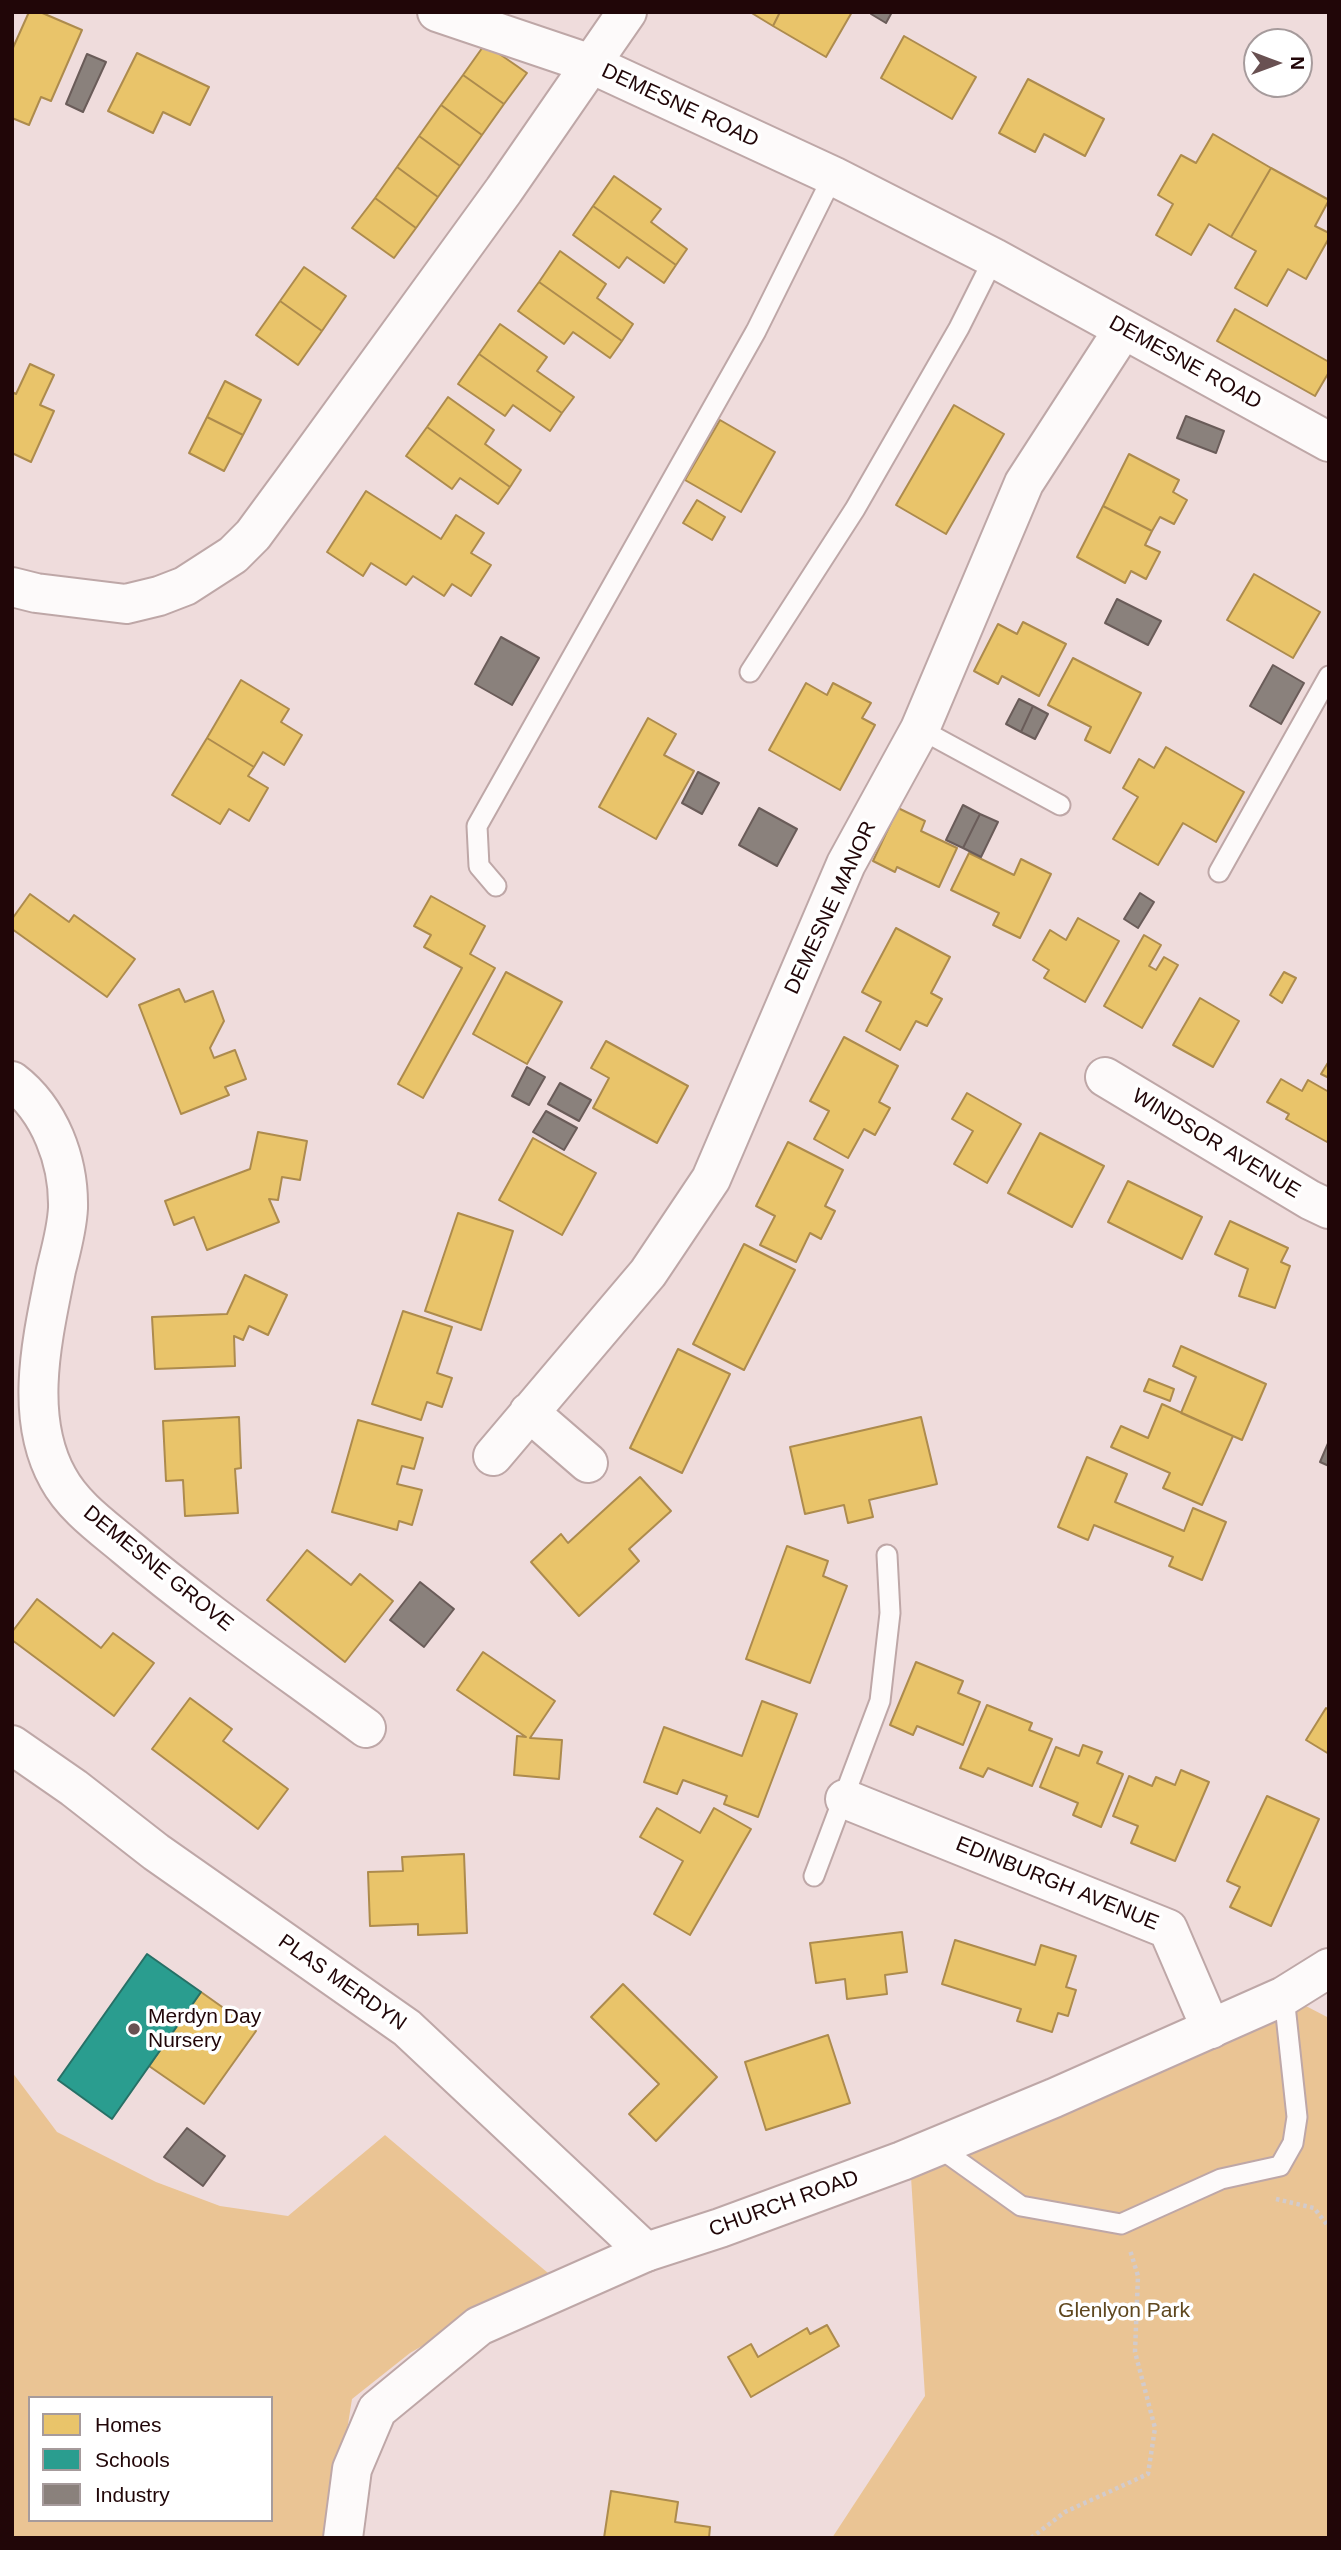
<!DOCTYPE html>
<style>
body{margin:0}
#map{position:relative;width:1341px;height:2550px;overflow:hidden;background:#efdcdc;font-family:Arial,sans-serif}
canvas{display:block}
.frame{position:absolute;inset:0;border:14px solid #210608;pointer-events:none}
.legend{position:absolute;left:28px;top:2396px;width:245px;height:126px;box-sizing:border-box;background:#fff;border:2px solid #a69b9c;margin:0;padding:9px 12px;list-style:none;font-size:21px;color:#210608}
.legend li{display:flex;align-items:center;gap:14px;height:35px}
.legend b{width:35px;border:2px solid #a69b9c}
.north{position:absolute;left:1243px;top:28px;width:70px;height:70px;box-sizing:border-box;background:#fff;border:2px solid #a69b9c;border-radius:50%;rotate:90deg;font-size:19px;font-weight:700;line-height:28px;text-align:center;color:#210608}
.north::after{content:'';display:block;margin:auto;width:24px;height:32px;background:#695152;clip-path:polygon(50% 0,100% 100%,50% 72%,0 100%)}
</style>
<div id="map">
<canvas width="1341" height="2550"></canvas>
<div class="frame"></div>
<ul class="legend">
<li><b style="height:19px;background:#e9c46a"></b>Homes</li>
<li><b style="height:19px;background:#2a9d8f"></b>Schools</li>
<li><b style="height:19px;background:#8a817c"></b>Industry</li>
</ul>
<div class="north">N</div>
</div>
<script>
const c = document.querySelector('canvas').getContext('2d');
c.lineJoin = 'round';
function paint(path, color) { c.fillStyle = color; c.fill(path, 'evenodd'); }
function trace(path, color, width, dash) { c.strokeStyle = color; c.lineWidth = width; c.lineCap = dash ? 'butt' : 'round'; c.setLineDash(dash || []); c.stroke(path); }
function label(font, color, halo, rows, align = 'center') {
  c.font = font + ' Arial,sans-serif'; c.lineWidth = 7; c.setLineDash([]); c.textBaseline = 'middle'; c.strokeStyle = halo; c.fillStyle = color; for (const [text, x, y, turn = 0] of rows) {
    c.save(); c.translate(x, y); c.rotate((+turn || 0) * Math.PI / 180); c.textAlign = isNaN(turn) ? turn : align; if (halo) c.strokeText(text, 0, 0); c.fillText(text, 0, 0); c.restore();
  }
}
const green = new Path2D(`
 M 1304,2005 L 1329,2018 L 1329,2538 L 832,2538 L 925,2396 L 911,2177 Z
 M 12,2072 L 57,2132 L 156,2182 L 220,2206 L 288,2216 L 385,2135 L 548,2273 L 410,2353 L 352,2399 L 330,2538 L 12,2538 ZM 30,2398 L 271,2398 L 271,2520 L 30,2520 Z`);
const homes = new Path2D(`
 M 29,12 L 40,12 L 82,30 L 51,101 L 41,97 L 29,125 L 12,118 L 12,50 Z
 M 750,12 L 780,12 L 773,26 Z
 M 780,12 L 852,12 L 826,57 L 773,26 Z
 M 904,36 L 976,77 L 952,119 L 881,78 Z
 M 485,44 L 527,73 L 504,104 L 463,75 Z
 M 137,53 L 209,87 L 190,125 L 163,112 L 153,133 L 108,111 Z
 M 463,75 L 504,104 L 482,135 L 441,105 Z
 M 1028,79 L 1104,119 L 1085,156 L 1044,134 L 1035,152 L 999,133 Z
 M 441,105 L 482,135 L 460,166 L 419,136 Z
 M 1213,134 L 1271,168 L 1231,237 L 1209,224 L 1191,255 L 1156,235 L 1173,204 L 1158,195 L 1181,155 L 1196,163 Z
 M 419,136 L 460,166 L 438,197 L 397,167 Z
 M 397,167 L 438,197 L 416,228 L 375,198 Z
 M 1271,168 L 1329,200 L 1315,226 L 1329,233 L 1329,238 L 1306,279 L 1288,269 L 1267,306 L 1235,288 L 1256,251 L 1231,237 Z
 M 614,176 L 661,209 L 651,222 L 687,249 L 676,265 L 593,206 Z
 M 375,198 L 416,228 L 394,258 L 352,228 Z
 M 593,206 L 676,265 L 664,283 L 627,257 L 619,268 L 573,235 Z
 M 560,251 L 606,284 L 597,298 L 633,324 L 622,341 L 539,282 Z
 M 304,267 L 346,296 L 322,331 L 280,301 Z
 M 539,282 L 622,341 L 610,358 L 573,332 L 564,344 L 518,311 Z
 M 280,301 L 322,331 L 298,365 L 256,335 Z
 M 1235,309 L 1329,362 L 1329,372 L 1315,396 L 1217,341 Z
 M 500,324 L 547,357 L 537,371 L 574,397 L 562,413 L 479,354 Z
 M 479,354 L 562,413 L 550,431 L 513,405 L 505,416 L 458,384 Z
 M 30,364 L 54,375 L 40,405 L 54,411 L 31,462 L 12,453 L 12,392 L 16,394 Z
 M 225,381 L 261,400 L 243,435 L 207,417 Z
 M 448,397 L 494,430 L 485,444 L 521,470 L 510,487 L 427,427 Z
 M 954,405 L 1004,434 L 946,534 L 896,505 Z
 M 207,417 L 243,435 L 224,471 L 189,453 Z
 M 720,420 L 775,452 L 741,512 L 685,480 Z
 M 427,427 L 510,487 L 498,504 L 460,478 L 452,489 L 406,456 Z
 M 1129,454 L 1179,480 L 1173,492 L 1187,500 L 1174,524 L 1160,517 L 1152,531 L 1103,506 Z
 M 366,491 L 441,539 L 456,515 L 484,533 L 471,553 L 491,565 L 471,596 L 452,584 L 444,596 L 413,576 L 406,585 L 371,563 L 363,576 L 327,552 Z
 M 697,500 L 725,517 L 712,540 L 683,523 Z
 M 1103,506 L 1152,531 L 1145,545 L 1160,552 L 1146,579 L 1131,571 L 1125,583 L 1077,557 Z
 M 1254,574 L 1320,612 L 1293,658 L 1227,620 Z
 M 1023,622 L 1066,644 L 1039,696 L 1002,676 L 998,684 L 974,671 L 998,624 L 1017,634 Z
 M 1073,658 L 1141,693 L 1110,753 L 1085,740 L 1091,727 L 1048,705 Z
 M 241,680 L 289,709 L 281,722 L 302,735 L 284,765 L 263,752 L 254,767 L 207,738 Z
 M 806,683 L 827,695 L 833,683 L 871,703 L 862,718 L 875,725 L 840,790 L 769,750 Z
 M 648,718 L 676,734 L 664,755 L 694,771 L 656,839 L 599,807 Z
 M 207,738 L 254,767 L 248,776 L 268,788 L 249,821 L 229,809 L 220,824 L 172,795 Z
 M 1166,747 L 1244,792 L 1216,842 L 1183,823 L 1158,865 L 1113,839 L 1138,797 L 1123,788 L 1139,759 L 1154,768 Z
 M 898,808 L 925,821 L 921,831 L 957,848 L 939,887 L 897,867 L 895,872 L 873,861 Z
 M 969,853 L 1014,875 L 1021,859 L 1051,874 L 1020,938 L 993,925 L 999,913 L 951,890 Z
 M 30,894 L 69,922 L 74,915 L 135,959 L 107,997 L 12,929 L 12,919 Z
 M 431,896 L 485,926 L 470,954 L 495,968 L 423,1098 L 398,1084 L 462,968 L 424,947 L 431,935 L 414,926 Z
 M 1078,918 L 1119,941 L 1085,1002 L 1044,978 L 1049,970 L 1033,960 L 1050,930 L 1066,940 Z
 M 896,928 L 950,957 L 931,993 L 942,999 L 927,1026 L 916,1021 L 900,1050 L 866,1031 L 881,1002 L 862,992 Z
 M 1144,935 L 1161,945 L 1149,966 L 1156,970 L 1164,957 L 1178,965 L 1142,1028 L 1104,1006 Z
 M 506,972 L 562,1002 L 527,1064 L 473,1034 Z
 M 1284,972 L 1296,978 L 1282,1003 L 1270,995 Z
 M 179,989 L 185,1002 L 213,991 L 224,1021 L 210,1048 L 214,1058 L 235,1050 L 246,1079 L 225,1087 L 229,1095 L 181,1114 L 139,1005 Z
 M 1200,998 L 1239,1021 L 1213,1067 L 1173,1045 Z
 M 844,1037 L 898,1066 L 879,1102 L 890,1108 L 875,1135 L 864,1129 L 848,1158 L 814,1139 L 829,1111 L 810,1101 Z
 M 606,1041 L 688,1086 L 657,1143 L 593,1108 L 609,1078 L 591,1068 Z
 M 1329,1061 L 1329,1078 L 1321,1074 Z
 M 1281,1079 L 1302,1091 L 1308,1080 L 1329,1092 L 1329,1139 L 1327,1142 L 1286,1119 L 1289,1114 L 1267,1102 Z
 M 967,1093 L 1021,1124 L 987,1183 L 954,1164 L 973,1131 L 952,1119 Z
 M 258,1132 L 307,1141 L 300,1180 L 282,1177 L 278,1200 L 269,1199 L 279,1222 L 207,1250 L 194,1217 L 174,1225 L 165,1201 L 250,1169 Z
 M 1040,1133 L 1104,1166 L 1072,1227 L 1008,1193 Z
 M 533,1138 L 596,1173 L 562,1235 L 499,1200 Z
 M 788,1142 L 843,1170 L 825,1206 L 835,1211 L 821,1239 L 810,1233 L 796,1262 L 760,1245 L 775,1216 L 756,1206 Z
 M 1128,1181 L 1202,1217 L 1182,1259 L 1108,1222 Z
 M 458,1213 L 513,1231 L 481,1330 L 425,1311 Z
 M 1230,1221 L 1288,1248 L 1281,1262 L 1290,1266 L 1275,1308 L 1239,1296 L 1248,1269 L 1215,1254 Z
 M 744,1244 L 795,1270 L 744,1370 L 693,1344 Z
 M 245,1275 L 287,1295 L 268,1335 L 249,1326 L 243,1340 L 234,1336 L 235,1366 L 155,1369 L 152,1317 L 227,1314 Z
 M 403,1311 L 452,1327 L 437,1373 L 452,1378 L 442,1407 L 427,1402 L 421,1420 L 372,1404 Z
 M 1181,1346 L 1266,1384 L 1242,1440 L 1181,1413 L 1196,1377 L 1173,1366 Z
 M 678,1349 L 730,1374 L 682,1473 L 630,1448 Z
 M 1149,1379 L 1174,1389 L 1170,1401 L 1144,1391 Z
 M 1162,1404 L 1233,1436 L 1202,1505 L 1163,1488 L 1170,1473 L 1111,1447 L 1121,1426 L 1148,1438 Z
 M 239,1417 L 241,1468 L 235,1469 L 238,1513 L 185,1516 L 183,1480 L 166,1481 L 163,1421 Z
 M 921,1417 L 937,1484 L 869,1500 L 873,1517 L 848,1523 L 844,1505 L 805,1514 L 790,1447 Z
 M 358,1420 L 423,1438 L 414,1469 L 402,1466 L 397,1484 L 422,1490 L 412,1525 L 399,1521 L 397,1530 L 332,1512 Z
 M 1087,1457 L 1127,1474 L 1115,1502 L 1184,1531 L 1193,1508 L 1226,1522 L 1202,1580 L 1169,1566 L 1173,1557 L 1094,1525 L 1088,1540 L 1058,1527 Z
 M 640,1477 L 671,1511 L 629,1549 L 639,1561 L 579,1616 L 531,1562 L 561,1534 L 568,1543 Z
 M 787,1546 L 828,1561 L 823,1576 L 847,1586 L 810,1683 L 746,1659 Z
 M 307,1550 L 351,1585 L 360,1574 L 393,1601 L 345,1662 L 267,1600 Z
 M 37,1599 L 101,1648 L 113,1633 L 154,1663 L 114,1716 L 12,1640 L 12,1632 Z
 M 483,1652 L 555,1701 L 530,1738 L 562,1740 L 559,1779 L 514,1775 L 517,1736 L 526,1737 L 457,1690 Z
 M 916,1662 L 963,1681 L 958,1693 L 980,1702 L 963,1745 L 917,1726 L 913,1735 L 890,1725 Z
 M 190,1698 L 232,1729 L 223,1741 L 288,1789 L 258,1829 L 152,1749 Z
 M 762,1701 L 797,1714 L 758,1817 L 724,1804 L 727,1796 L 683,1780 L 677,1794 L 644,1782 L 664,1727 L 742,1756 Z
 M 987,1705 L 1032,1723 L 1029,1730 L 1052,1739 L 1032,1786 L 988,1768 L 983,1777 L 960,1768 Z
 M 1326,1708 L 1329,1710 L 1329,1754 L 1306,1740 Z
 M 1083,1745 L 1102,1752 L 1097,1763 L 1123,1774 L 1101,1827 L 1073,1815 L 1078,1803 L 1040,1787 L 1056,1747 L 1079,1756 Z
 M 1181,1770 L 1209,1782 L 1175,1861 L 1131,1843 L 1138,1826 L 1113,1816 L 1129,1776 L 1152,1786 L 1156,1777 L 1175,1785 Z
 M 1267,1796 L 1319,1819 L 1271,1926 L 1230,1907 L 1240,1887 L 1227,1881 Z
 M 657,1808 L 700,1833 L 714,1808 L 751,1829 L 690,1935 L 654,1914 L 683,1861 L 640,1837 Z
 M 464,1854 L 467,1933 L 418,1935 L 418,1924 L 370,1926 L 368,1872 L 403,1871 L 402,1857 Z
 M 902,1932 L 907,1972 L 885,1975 L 887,1994 L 847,1999 L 845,1979 L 816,1983 L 810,1943 Z
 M 955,1940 L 1035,1965 L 1041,1945 L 1076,1956 L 1066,1987 L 1076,1990 L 1068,2016 L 1058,2013 L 1052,2032 L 1017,2021 L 1021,2009 L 942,1984 Z
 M 623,1984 L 717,2077 L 656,2141 L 629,2114 L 659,2084 L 591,2017 Z
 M 201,1992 L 256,2031 L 204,2104 L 149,2066 Z
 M 828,2035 L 850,2103 L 766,2130 L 745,2062 Z
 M 827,2325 L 839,2346 L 751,2397 L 728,2357 L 751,2344 L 758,2357 L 807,2328 L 810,2334 Z
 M 611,2491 L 678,2502 L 675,2522 L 710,2527 L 709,2538 L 604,2538 Z`);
const schools = new Path2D(`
 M 147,1954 L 201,1992 L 112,2119 L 58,2080 Z`);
const industry = new Path2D(`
 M 872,12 L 892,12 L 886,23 L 871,14 Z
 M 87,54 L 106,62 L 83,112 L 66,104 Z
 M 1186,416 L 1224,431 L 1216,453 L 1177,438 Z
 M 1117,599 L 1161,621 L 1148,645 L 1105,623 Z
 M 501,637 L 539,658 L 512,705 L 475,684 Z
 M 1273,665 L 1304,683 L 1281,724 L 1250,706 Z
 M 1019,699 L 1033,706 L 1021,732 L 1006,724 Z
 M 1033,706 L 1048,714 L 1035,739 L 1021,732 Z
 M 698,772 L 719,783 L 702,814 L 682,803 Z
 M 963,805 L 980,814 L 963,848 L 946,840 Z
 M 759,808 L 797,829 L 777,866 L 739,845 Z
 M 980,814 L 998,822 L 981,857 L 963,848 Z
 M 1140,893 L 1154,902 L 1138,928 L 1124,919 Z
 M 527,1067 L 545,1077 L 529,1105 L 512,1096 Z
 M 560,1083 L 591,1100 L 579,1121 L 548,1104 Z
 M 546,1111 L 577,1128 L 564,1150 L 533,1132 Z
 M 1329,1441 L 1329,1466 L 1320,1462 Z
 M 420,1582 L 454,1609 L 424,1647 L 390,1620 Z
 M 187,2128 L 225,2156 L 203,2186 L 164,2157 Z`);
const path = new Path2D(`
 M 1276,2199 L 1314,2208 L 1329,2227
 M 1031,2538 L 1065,2512 L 1148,2474 L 1155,2428 L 1135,2352 L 1138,2276 L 1130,2250`);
const service = new Path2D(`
 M 750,672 L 855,509 L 959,328 L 994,258
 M 920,729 L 1060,805
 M 1219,872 L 1329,676
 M 496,886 L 479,866 L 477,826 L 756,331 L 833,176
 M 814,1876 L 880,1701 L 890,1613 L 887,1555
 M 937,2146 L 1021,2206 L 1121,2224 L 1221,2179 L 1280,2166 L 1293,2143 L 1297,2117 L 1284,1996`);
const minor = new Path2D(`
 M 437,12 L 591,64 L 833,176 L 994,258 L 1329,442
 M 1105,1077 L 1310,1200 L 1329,1209
 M 12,1081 C 50,1110 69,1161 68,1208 C 67,1229 61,1250 56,1270 C 43,1336 23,1415 58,1478 C 73,1506 101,1526 125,1546 C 202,1611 285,1668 366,1728
 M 529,1412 L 588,1463
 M 493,1456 L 648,1273 L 711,1179 L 846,864 L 920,729 L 1024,483 L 1123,330
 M 12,1745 L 74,1788 L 156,1852 L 407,2028 L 646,2252
 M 845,1799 L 1168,1929 L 1211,2029`);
const tertiary = new Path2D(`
 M 12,587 L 36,593 L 126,604 L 159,596 L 185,586 L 233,555 L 253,535 L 292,482 L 504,190 L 627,12
 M 343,2538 L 352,2469 L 377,2410 L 479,2326 L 646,2252 L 720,2228 L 902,2161 L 1054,2098 L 1284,1996 L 1329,1968`);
const markers = [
 [134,2029,7,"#695152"]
];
const streetNames = [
 ["DEMESNE ROAD",680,106,25],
 ["DEMESNE ROAD",1185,363,29],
 ["DEMESNE MANOR",831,908,-65],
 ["WINDSOR AVENUE",1216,1144,31],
 ["DEMESNE GROVE",158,1569,39],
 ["EDINBURGH AVENUE",1057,1884,22],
 ["PLAS MERDYN",342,1983,35],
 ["CHURCH ROAD",784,2204,-20]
];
const poiNames = [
 ["Merdyn Day",148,2017],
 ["Nursery",148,2041]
];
const parkNames = [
 ["Glenlyon Park",1124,2311]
];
paint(green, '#eac494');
paint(homes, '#e9c46a');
trace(homes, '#ad8b4d', 2);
paint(schools, '#2a9d8f');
trace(schools, '#277066', 2);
paint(industry, '#8a817c');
trace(industry, '#6a5c59', 2);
trace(service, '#bea7a7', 23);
trace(minor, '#bea7a7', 42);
trace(tertiary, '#bea7a7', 42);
trace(path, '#d2cbcc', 4.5, [3.5, 3.5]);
trace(service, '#fdfafa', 19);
trace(minor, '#fdfafa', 38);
trace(tertiary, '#fdfafa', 38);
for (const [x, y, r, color] of markers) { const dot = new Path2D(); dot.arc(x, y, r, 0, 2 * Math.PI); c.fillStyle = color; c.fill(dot); trace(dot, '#fff', 2.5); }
label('21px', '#210608', '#fff', streetNames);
label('21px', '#210608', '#fff', poiNames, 'left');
label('21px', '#5f471e', '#fff', parkNames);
</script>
